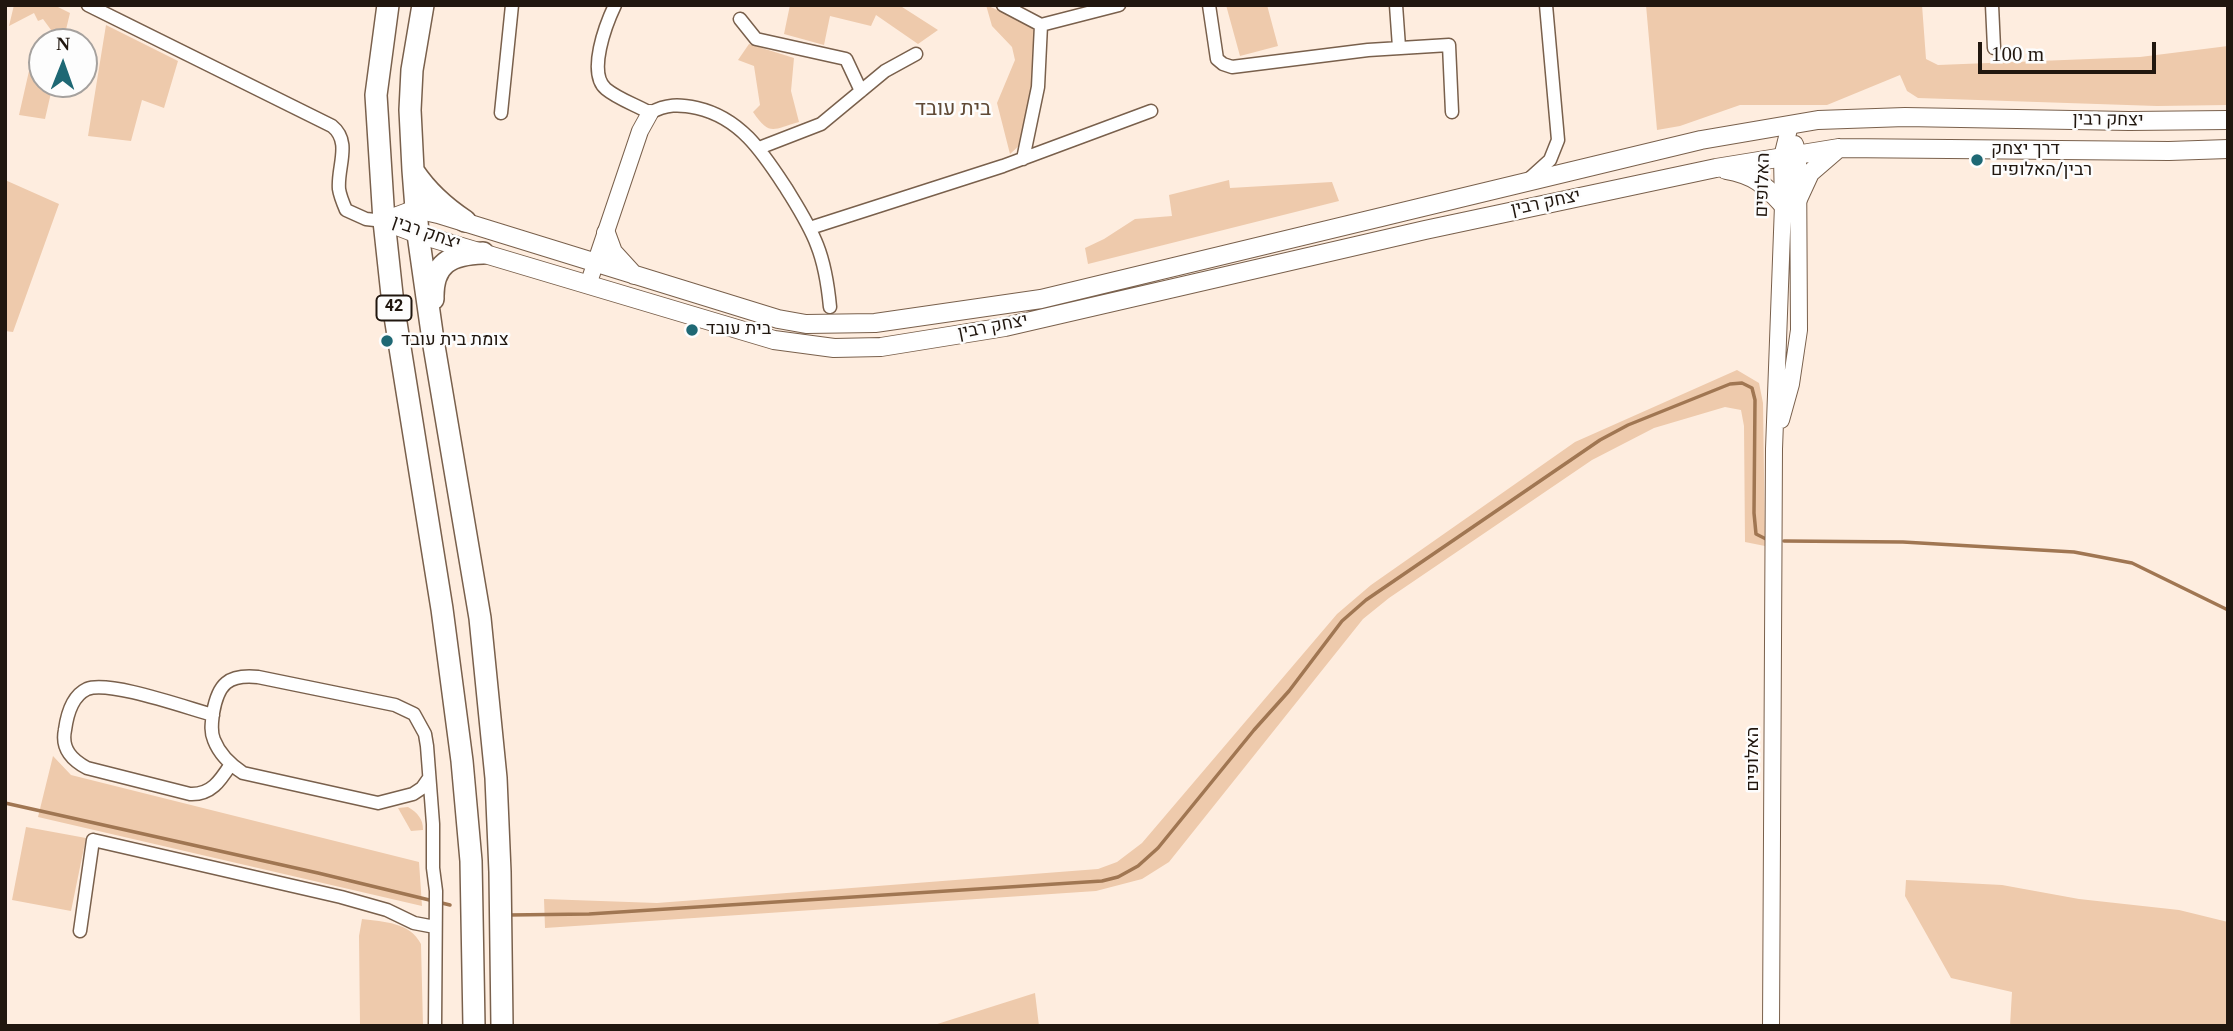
<!DOCTYPE html>
<meta charset="utf-8">
<style>
body{margin:0}
#map{position:relative;width:2233px;height:1031px;overflow:hidden;background:#feeddf;font-family:Georgia,serif}
canvas{display:block}
.frame{position:absolute;inset:0;border:7px solid #21170f;pointer-events:none}
.north{position:absolute;left:28px;top:28px;width:70px;height:70px;box-sizing:border-box;background:#fdfdfd;border:2px solid #a5a19e;border-radius:50%;rotate:1deg;font-size:19px;font-weight:700;line-height:28px;text-align:center;color:#21170f}
.north::after{content:'';display:block;margin:auto;width:24px;height:32px;background:#1e6874;clip-path:polygon(50% 0,100% 100%,50% 72%,0 100%)}
.scale{position:absolute;left:1978px;top:42px;width:178px;height:32px;box-sizing:border-box;border:4px solid #21170f;border-top:0;padding-left:9px;font-size:21px;line-height:24px;white-space:nowrap;color:#21170f;-webkit-text-stroke:5px #fdfdfd;paint-order:stroke}
</style>
<div id="map">
<canvas width="2233" height="1031"></canvas>
<div class="frame"></div>
<div class="north">N</div>
<div class="scale">100 m</div>
</div>
<script>
const c = document.querySelector('canvas').getContext('2d');
c.lineJoin = 'round';
function paint(path, color) { c.fillStyle = color; c.fill(path, 'evenodd'); }
function trace(path, color, width, dash) { c.strokeStyle = color; c.lineWidth = width; c.lineCap = dash ? 'butt' : 'round'; c.setLineDash(dash || []); c.stroke(path); }
function label(font, color, halo, rows, align = 'center') {
  c.font = font + ' Georgia,Heebo,serif'; c.lineWidth = 5; c.setLineDash([]); c.textBaseline = 'middle'; c.strokeStyle = halo; c.fillStyle = color; for (const [text, x, y, turn = 0] of rows) {
    c.save(); c.translate(x, y); c.rotate((+turn || 0) * Math.PI / 180); c.textAlign = isNaN(turn) ? turn : align; if (halo) c.strokeText(text, 0, 0); c.fillText(text, 0, 0); c.restore();
  }
}
const green = new Path2D(`
 M 14,5 L 54,5 L 70,13 L 63,42 L 43,42 L 54,34 L 43,19 L 38,21 L 34,13 L 9,26 Z
 M 790,5 L 899,5 L 938,30 L 918,44 L 876,15 L 871,26 L 830,16 L 824,45 L 784,34 Z
 M 986,5 L 1025,22 L 1035,31 L 1034,74 L 1022,143 L 1010,154 L 997,103 L 1015,60 L 1012,47 L 992,26 Z
 M 1226,5 L 1267,5 L 1278,46 L 1240,56 Z
 M 1646,5 L 1922,5 L 1926,59 L 1938,65 L 2140,57 L 2228,46 L 2228,105 L 2157,106 L 1918,98 L 1907,91 L 1900,75 L 1827,105 L 1740,105 L 1680,126 L 1657,130 Z
 M 106,25 L 178,61 L 164,108 L 142,100 L 131,141 L 88,136 Z
 M 42,43 L 42,84 L 53,84 L 45,119 L 19,115 L 34,49 Z
 M 749,44 L 794,58 L 791,91 L 799,122 C 773,129 770,137 753,112 L 760,105 L 754,66 L 738,60 Z
 M 5,180 L 59,204 L 13,332 L 5,331 Z
 M 1229,180 L 1230,188 L 1332,182 L 1339,201 L 1088,264 L 1085,248 L 1104,239 L 1135,219 L 1172,216 L 1169,195 Z
 M 1737,370 L 1759,383 L 1763,403 L 1765,546 L 1745,542 L 1744,426 L 1741,410 L 1725,407 L 1654,428 L 1592,460 L 1389,598 L 1363,619 L 1169,862 L 1142,879 L 1096,891 L 545,928 L 544,899 L 657,903 L 1098,869 L 1117,862 L 1142,843 L 1337,614 L 1371,585 L 1575,442 Z
 M 53,756 L 71,775 L 419,862 L 422,906 L 38,817 Z
 M 408,807 C 418,813 423,819 423,830 L 411,831 L 398,808 Z
 M 26,827 L 86,838 L 71,911 L 12,900 Z
 M 1906,880 L 2002,885 L 2079,899 L 2179,910 L 2228,922 L 2228,1026 L 2010,1026 L 2012,992 L 1951,978 L 1905,896 Z
 M 362,919 C 384,922 410,922 421,944 L 423,1026 L 360,1026 L 359,936 Z
 M 1035,993 L 1039,1026 L 931,1026 Z`);
const stream = new Path2D(`
 M 1784,541 L 1903,542 L 2074,552 L 2132,563 L 2228,610
 M 5,803 L 318,873 L 450,905
 M 509,915 L 589,914 L 1102,881 L 1118,877 L 1138,866 L 1158,848 L 1254,730 L 1289,691 L 1342,621 L 1366,600 L 1600,440 L 1628,425 L 1730,384 L 1742,383 L 1752,388 L 1755,400 L 1754,513 L 1756,534 L 1766,539`);
const minor = new Path2D(`
 M 88,5 L 332,126 C 352,142 337,167 339,189 C 340,196 343,203 346,210 L 366,219 L 384,221
 M 615,5 C 606,24 587,73 606,89 C 618,99 636,105 650,113 C 666,104 679,104 697,108 C 741,118 763,153 786,188 C 797,206 809,224 817,245 C 825,265 828,286 830,307
 M 1003,5 L 1041,25 L 1119,5
 M 1209,5 L 1217,59 L 1223,64 L 1232,67 L 1368,50 L 1449,45 L 1452,112
 M 1396,5 L 1399,47
 M 1992,5 L 1994,48
 M 740,19 L 756,39 L 846,59 L 861,91
 M 501,113 L 512,5
 M 759,148 L 821,124 L 885,71 L 916,54
 M 1023,159 L 1038,87 L 1041,25
 M 1529,179 L 1550,160 L 1558,140 L 1546,5
 M 810,228 L 1003,166 L 1151,111
 M 213,715 C 187,708 109,680 87,689 C 72,696 67,715 65,730 C 61,749 72,760 87,768 L 190,794 C 211,795 220,781 231,764
 M 429,778 L 422,788 L 413,794 L 378,803 L 243,773 C 231,765 219,753 214,740 C 210,731 212,722 213,713 C 218,684 228,674 258,677 L 395,705 L 414,714 L 425,734 L 427,746 L 433,824 L 433,868 L 436,891 L 435,1026
 M 80,931 L 93,840 L 341,897 L 387,910 L 414,923 L 435,927`);
const tertiary = new Path2D(`
 M 588,285 L 640,131 L 650,113
 M 1781,420 L 1791,384 L 1799,330 L 1798,154 L 1795,144
 M 1771,1026 L 1774,449 L 1783,205 L 1782,157 L 1790,125`);
const secondary = new Path2D(`
 M 1726,170 C 1754,175 1764,184 1783,205
 M 1798,199 L 1810,173 L 1839,148
 M 384,221 L 416,209 L 438,214 L 778,319 L 806,324 L 875,323 L 1041,299 L 1701,140 L 1818,120 L 1905,117 L 2129,121 L 2228,120
 M 384,221 L 418,234 L 774,340 L 834,348 L 881,347 L 1005,327 L 1425,230 L 1716,168 L 1839,148 L 2169,151 L 2228,149
 M 606,233 L 613,252 L 634,275`);
const trunk = new Path2D(`
 M 388,5 L 376,95 L 384,221 L 393,304 L 442,609 L 462,761 L 471,861 L 474,1026
 M 423,5 L 412,70 L 410,110 L 413,170 L 418,234 L 433,340 L 480,618 L 496,778 L 500,872 L 502,1026
 M 414,172 C 428,193 444,207 465,221
 M 433,299 C 432,263 451,254 483,253`);
const markers = [
 [1977,160,7,"#1e6874"],
 [692,330,7,"#1e6874"],
 [387,341,7,"#1e6874"]
];
const shields = [
 [394,308,35]
];
const shieldNames = [
 ["42",394,308]
];
const streetNames = [
 ["יצחק רבין",2108,121,1],
 ["האלופים",1764,185,-88],
 ["יצחק רבין",1546,204,-12],
 ["יצחק רבין",426,234,19],
 ["יצחק רבין",993,328,-11],
 ["האלופים",1754,759,-90]
];
const poiNames = [
 ["דרך יצחק",1991,150],
 ["רבין/האלופים",1991,171],
 ["בית עובד",706,330],
 ["צומת בית עובד",401,341]
];
const quarterNames = [
 ["בית עובד",953,111]
];
paint(green, '#eecaac');
trace(stream, '#a07652', 3.5);
trace(minor, '#79604c', 15);
trace(tertiary, '#79604c', 18);
trace(secondary, '#79604c', 20);
trace(trunk, '#79604c', 24);
trace(minor, '#fff', 12);
trace(tertiary, '#fff', 16);
trace(secondary, '#fff', 18);
trace(trunk, '#fff', 21);
for (const [x, y, r, color] of markers) { const dot = new Path2D(); dot.arc(x, y, r, 0, 2 * Math.PI); c.fillStyle = color; c.fill(dot); trace(dot, '#fdfdfd', 2.5); }
for (const [x, y, w] of shields) { const box = new Path2D(); box.roundRect(x - w / 2, y - 12.5, w, 25, 5); c.fillStyle = '#fdfdfd'; c.fill(box); trace(box, '#21170f', 2); }
label('bold 16px', '#21170f', null, shieldNames);
label('18px', '#21170f', '#fdfdfd', streetNames);
label('18px', '#21170f', '#fdfdfd', poiNames, 'left');
label('21px', '#604935', '#fdfdfd', quarterNames);
</script>
